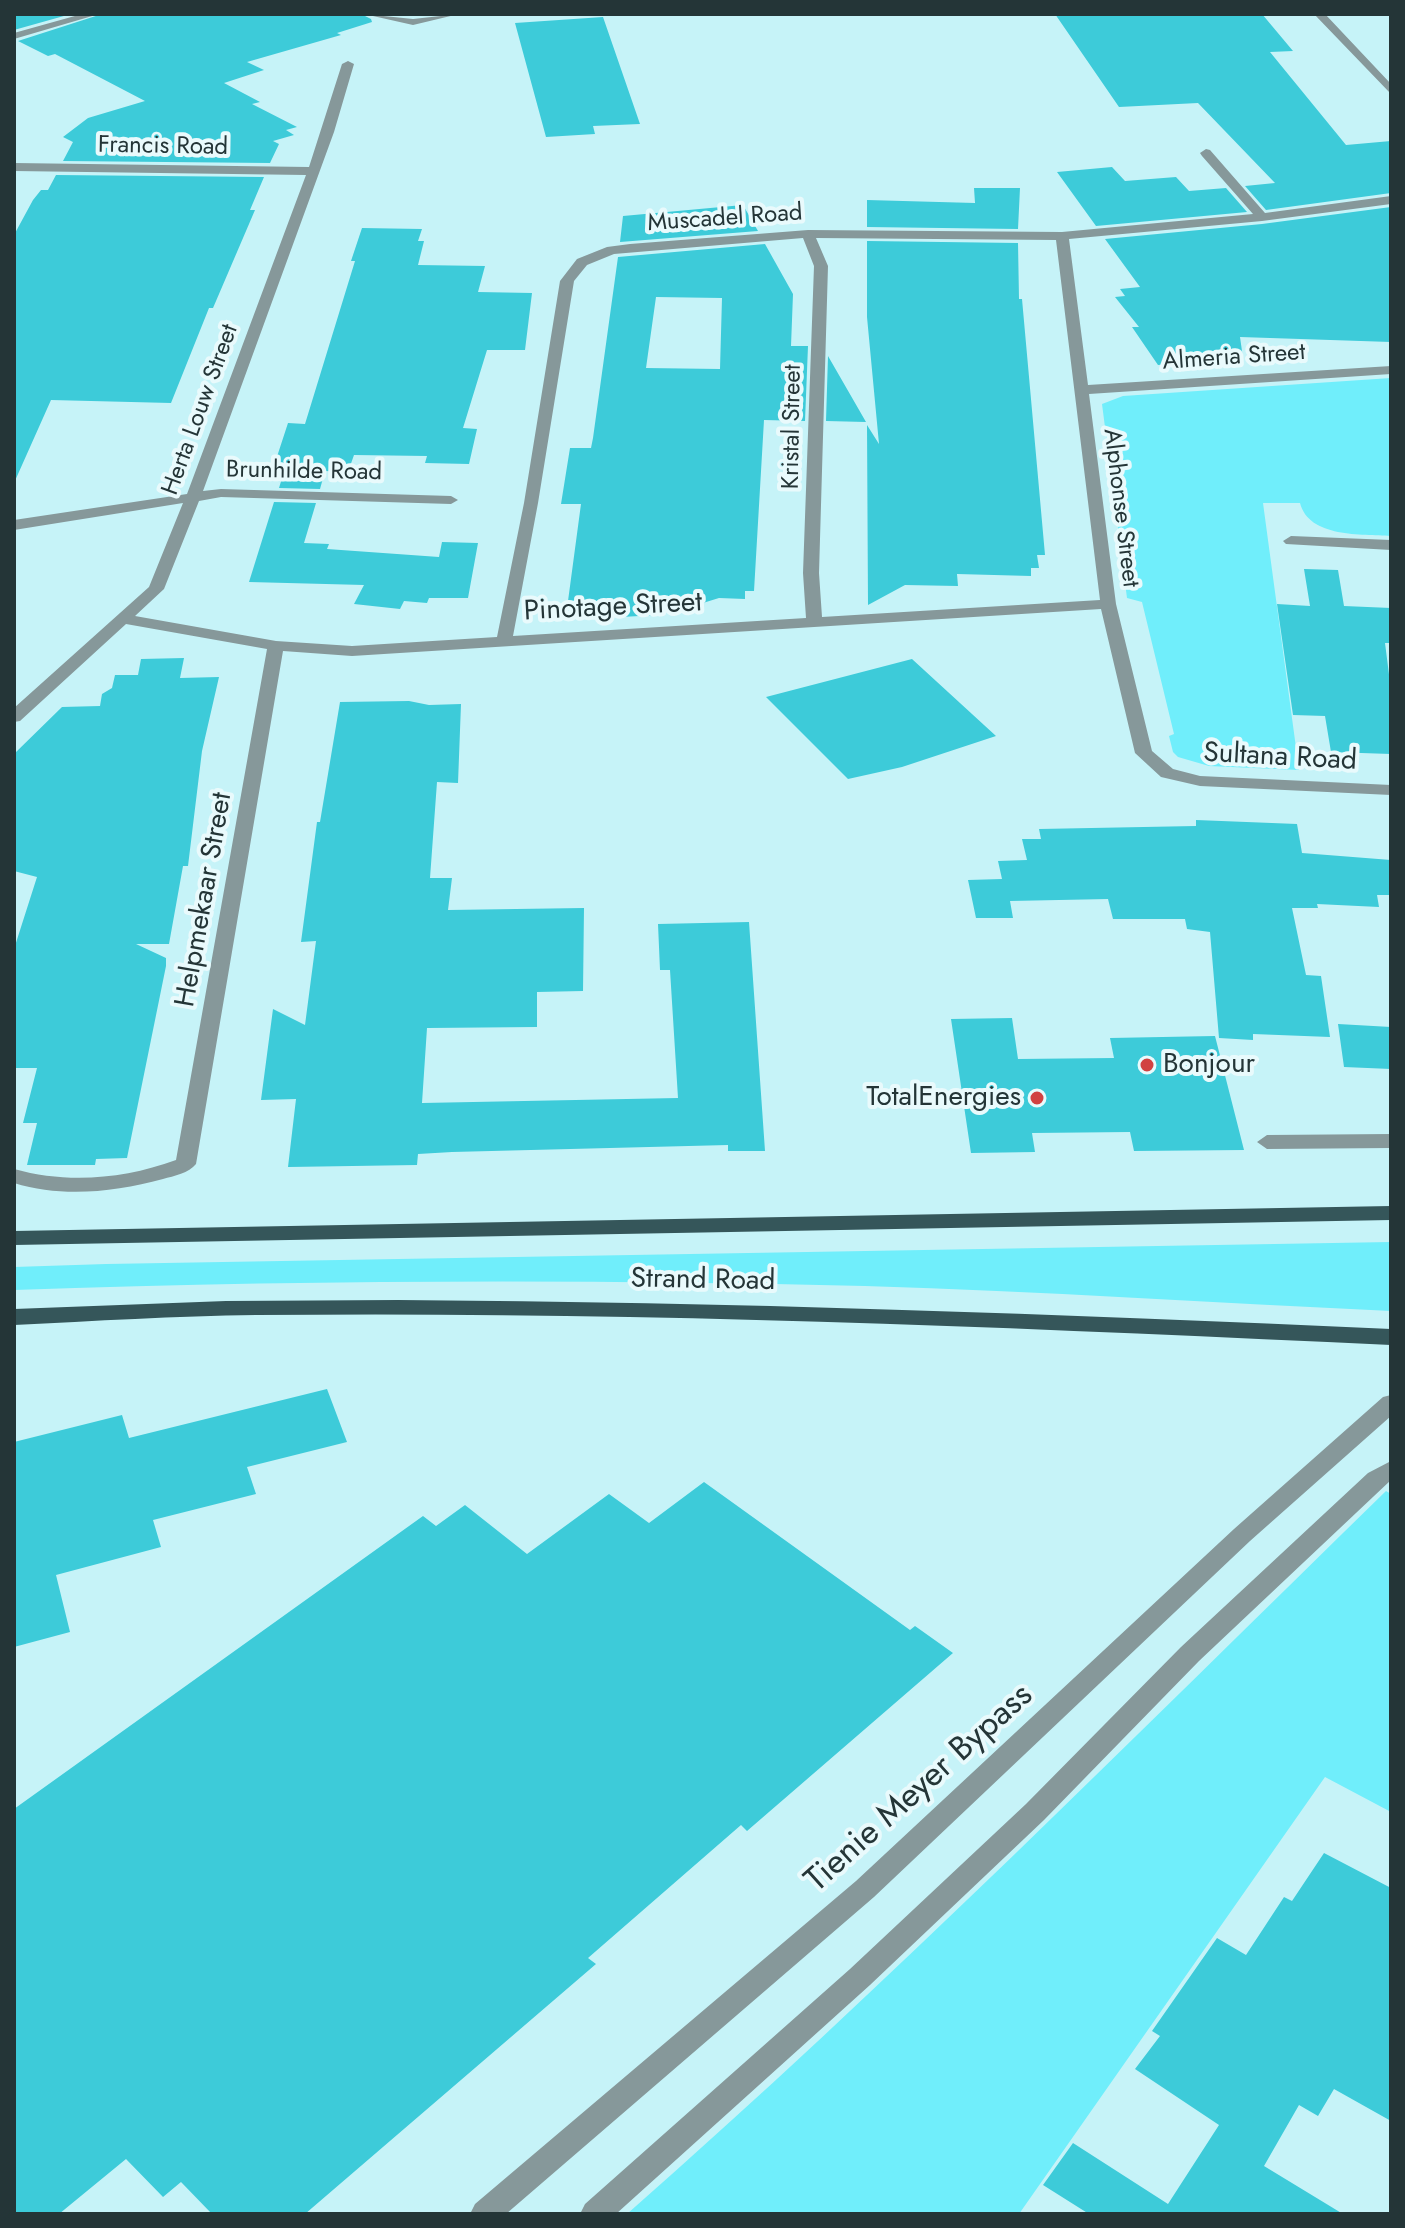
<!DOCTYPE html>
<style>
body{margin:0}
#map{position:relative;width:1405px;height:2228px;overflow:hidden;background:#c6f3f8;font-family:Jost,sans-serif}
canvas{display:block}
.frame{position:absolute;inset:0;border:16px solid #243537;pointer-events:none}
</style>
<div id="map">
<canvas width="1405" height="2228"></canvas>
<div class="frame"></div>
</div>
<script>
const c = document.querySelector('canvas').getContext('2d');
c.lineJoin = 'round';
function paint(path, color) { c.fillStyle = color; c.fill(path, 'evenodd'); }
function trace(path, color, width, dash) { c.strokeStyle = color; c.lineWidth = width; c.lineCap = dash ? 'butt' : 'round'; c.setLineDash(dash || []); c.stroke(path); }
function label(font, color, halo, rows, align = 'center') {
  c.font = font + ' Jost,sans-serif'; c.lineWidth = 8; c.setLineDash([]); c.textBaseline = 'middle'; c.strokeStyle = halo; c.fillStyle = color; for (const [text, x, y, turn = 0] of rows) {
    c.save(); c.translate(x, y); c.rotate((+turn || 0) * Math.PI / 180); c.textAlign = isNaN(turn) ? turn : align; if (halo) c.strokeText(text, 0, 0); c.fillText(text, 0, 0); c.restore();
  }
}
const green = new Path2D(`
 M 1391,378 L 1391,536 C 1362,534 1309,538 1300,503 L 1263,503 L 1299,770 L 1209,766 L 1178,757 L 1173,752 L 1169,736 L 1174,734 L 1142,602 L 1127,598 L 1102,404 L 1123,396 Z
 M 1391,1242 L 1391,1311 C 1216,1303 1041,1291 865,1286 C 582,1279 298,1280 14,1290 L 14,1267 L 106,1264 Z
 M 1386,1491 L 1391,1494 L 1391,1812 L 1325,1777 L 1019,2214 L 627,2214 C 890,1983 1136,1735 1386,1491 Z`);
const building = new Path2D(`
 M 14,14 L 71,14 L 14,30 Z
 M 102,14 L 361,14 L 371,19 L 372,22 L 337,33 L 341,35 L 247,62 L 264,70 L 224,83 L 260,102 L 252,104 L 297,127 L 286,130 L 294,135 L 273,141 L 279,144 L 270,163 L 63,161 L 73,142 L 63,137 L 88,118 L 145,101 L 55,54 L 48,56 L 18,41 Z
 M 1055,14 L 1262,14 L 1293,51 L 1270,52 L 1346,145 L 1391,141 L 1391,193 L 1266,210 L 1245,186 L 1275,183 L 1198,103 L 1119,107 Z
 M 603,17 L 640,124 L 593,126 L 595,134 L 546,137 L 515,23 Z
 M 1112,167 L 1125,181 L 1176,177 L 1189,191 L 1226,188 L 1247,212 L 1096,226 L 1057,172 Z
 M 56,175 L 264,177 L 250,210 L 255,210 L 213,308 L 209,308 L 171,403 L 51,400 L 14,483 L 14,235 L 33,200 L 41,190 L 48,190 Z
 M 974,188 L 1020,188 L 1018,229 L 867,227 L 867,200 L 975,203 Z
 M 743,205 L 758,231 L 620,242 L 623,216 Z
 M 1391,207 L 1391,342 L 1240,337 L 1243,358 L 1158,365 L 1132,327 L 1139,327 L 1115,297 L 1125,296 L 1120,289 L 1140,287 L 1105,239 L 1262,224 Z
 M 362,228 L 422,229 L 418,241 L 424,241 L 418,265 L 485,266 L 478,292 L 532,293 L 525,350 L 487,350 L 463,428 L 477,429 L 469,464 L 425,463 L 427,456 L 354,455 L 348,472 L 325,471 L 320,489 L 279,488 L 283,475 L 271,475 L 288,423 L 305,424 L 355,261 L 351,261 Z
 M 867,241 L 1018,243 L 1019,299 L 1022,299 L 1045,555 L 1037,555 L 1039,568 L 1031,568 L 1031,576 L 957,574 L 958,586 L 905,585 L 868,605 L 867,425 L 879,444 L 867,317 Z
 M 765,244 L 793,294 L 791,346 L 808,346 L 805,421 L 764,420 L 754,591 L 745,591 L 745,599 L 719,598 L 690,607 L 659,607 L 658,615 L 621,617 L 622,602 L 568,601 L 581,504 L 561,504 L 570,448 L 591,448 L 593,438 L 618,257 ZM 656,297 L 722,298 L 720,369 L 646,368 Z
 M 828,356 L 866,422 L 826,421 Z
 M 274,502 L 316,503 L 304,543 L 329,544 L 327,549 L 439,557 L 442,542 L 478,543 L 468,598 L 429,598 L 427,603 L 404,601 L 400,609 L 354,604 L 364,585 L 249,582 Z
 M 1304,569 L 1338,570 L 1344,606 L 1391,608 L 1391,643 L 1385,643 L 1391,690 L 1391,754 L 1331,752 L 1325,716 L 1293,715 L 1277,604 L 1310,606 Z
 M 184,658 L 180,678 L 219,677 L 202,751 L 188,866 L 183,866 L 169,944 L 136,944 L 166,958 L 166,966 L 127,1158 L 96,1159 L 95,1165 L 27,1165 L 37,1123 L 23,1123 L 37,1068 L 14,1068 L 14,949 L 37,877 L 14,871 L 14,754 L 62,707 L 100,706 L 102,694 L 112,688 L 115,675 L 138,675 L 141,659 Z
 M 912,659 L 996,736 L 902,767 L 848,779 L 766,697 Z
 M 409,701 L 429,705 L 461,704 L 458,783 L 437,782 L 430,878 L 452,878 L 448,910 L 584,908 L 583,991 L 537,992 L 537,1027 L 427,1028 L 422,1103 L 678,1098 L 670,970 L 660,970 L 658,924 L 749,922 L 765,1151 L 728,1151 L 728,1145 L 452,1152 L 418,1154 L 417,1165 L 288,1167 L 296,1099 L 261,1100 L 273,1009 L 305,1025 L 316,941 L 301,942 L 317,822 L 320,822 L 340,702 Z
 M 1196,820 L 1297,824 L 1302,853 L 1391,860 L 1391,895 L 1377,895 L 1379,907 L 1317,904 L 1318,908 L 1292,908 L 1306,975 L 1321,976 L 1330,1037 L 1253,1034 L 1253,1040 L 1219,1038 L 1210,932 L 1187,929 L 1185,919 L 1113,919 L 1108,899 L 1010,901 L 1013,918 L 976,918 L 968,880 L 1002,879 L 998,861 L 1027,860 L 1022,839 L 1041,839 L 1039,829 L 1196,826 Z
 M 1012,1018 L 1018,1059 L 1114,1058 L 1110,1038 L 1215,1036 L 1244,1150 L 1134,1151 L 1130,1132 L 1032,1133 L 1035,1152 L 971,1153 L 951,1019 Z
 M 1338,1024 L 1391,1027 L 1391,1069 L 1344,1067 Z
 M 327,1389 L 347,1442 L 247,1467 L 256,1494 L 153,1520 L 161,1547 L 56,1575 L 70,1632 L 14,1647 L 14,1442 L 122,1415 L 129,1438 Z
 M 704,1482 L 910,1630 L 915,1626 L 953,1653 L 747,1831 L 741,1825 L 588,1958 L 596,1964 L 305,2214 L 212,2214 L 181,2182 L 163,2197 L 126,2159 L 59,2214 L 14,2214 L 14,1809 L 423,1516 L 436,1526 L 465,1505 L 527,1554 L 609,1494 L 649,1523 Z
 M 1324,1853 L 1391,1888 L 1391,2121 L 1334,2089 L 1318,2116 L 1299,2105 L 1264,2166 L 1343,2214 L 1089,2214 L 1043,2185 L 1073,2143 L 1168,2204 L 1219,2125 L 1135,2069 L 1160,2036 L 1152,2031 L 1217,1938 L 1246,1955 L 1284,1897 L 1292,1901 Z`);
const minor = new Path2D(`
 M 82,14 L 99,14 L 14,39 L 14,33 Z
 M 364,14 L 413,19 L 459,14 L 413,25 Z
 M 1314,14 L 1325,14 L 1391,84 L 1391,94 Z
 M 348,61 L 354,64 L 334,132 L 203,491 L 221,489 L 451,496 L 458,500 L 451,504 L 221,497 L 199,501 L 164,589 L 135,616 L 276,641 L 352,646 L 497,637 L 524,503 L 560,281 L 577,259 L 607,247 L 630,244 L 808,230 L 1062,232 L 1253,214 L 1202,156 L 1200,153 L 1206,149 L 1210,150 L 1265,213 L 1391,196 L 1391,204 L 1262,221 L 1069,239 L 1088,385 L 1391,366 L 1391,374 L 1089,394 L 1116,604 L 1152,751 L 1173,769 L 1200,776 L 1391,785 L 1391,795 L 1200,786 L 1161,777 L 1135,753 L 1101,609 L 352,656 L 283,651 L 196,1164 C 189,1173 174,1176 163,1179 C 114,1192 63,1198 14,1183 L 14,1169 C 68,1184 124,1179 176,1160 L 267,649 L 126,624 L 20,721 L 14,722 L 14,708 L 149,587 L 183,503 L 14,530 L 14,520 L 187,494 L 306,175 L 14,171 L 14,163 L 309,167 L 342,64 ZM 803,238 L 814,266 L 803,573 L 806,618 L 513,636 L 538,503 L 574,281 L 587,265 L 614,254 ZM 816,238 L 1056,240 L 1100,600 L 822,617 L 819,573 L 828,266 Z
 M 1291,536 L 1391,540 L 1391,550 L 1286,544 L 1283,541 Z
 M 1391,1134 L 1391,1148 L 1267,1149 L 1257,1142 L 1267,1135 Z
 M 1391,1395 L 1391,1416 L 1250,1541 L 874,1897 L 506,2214 L 470,2214 L 475,2204 L 856,1881 L 1234,1529 L 1383,1397 Z
 M 1391,1461 L 1391,1480 L 1199,1661 L 1044,1820 L 870,1985 L 616,2214 L 580,2214 L 585,2204 L 850,1969 L 1026,1804 L 1181,1647 L 1368,1473 Z`);
const major = new Path2D(`
 M 1391,1206 L 1391,1220 L 14,1245 L 14,1231 Z
 M 398,1300 C 729,1302 1060,1314 1391,1329 L 1391,1345 C 1013,1327 635,1311 256,1315 C 175,1316 95,1321 14,1325 L 14,1309 L 226,1301 Z`);
const markers = [
 [1147,1065,8,"#d14242"],
 [1037,1098,8,"#d14242"]
];
const farStreetnames = [
 ["Francis Road",163,147,1],
 ["Muscadel Road",725,219,-4],
 ["Almeria Street",1234,358,-4],
 ["Herta Louw Street",201,410,-70],
 ["Kristal Street",793,427,-89],
 ["Brunhilde Road",304,472,1],
 ["Alphonse Street",1120,508,83]
];
const streetNames = [
 ["Pinotage Street",613,608,-3],
 ["Sultana Road",1280,758,3],
 ["Helpmekaar Street",205,900,-80],
 ["Strand Road",703,1281,1]
];
const poiNames = [
 ["Bonjour",1163,1065],
 ["TotalEnergies",1021,1098,"right"]
];
const nearStreetnames = [
 ["Tienie Meyer Bypass",920,1789,-42]
];
paint(green, '#70eefb');
paint(building, '#3dcbd9');
paint(minor, '#86989a');
paint(major, '#35565a');
for (const [x, y, r, color] of markers) { const dot = new Path2D(); dot.arc(x, y, r, 0, 2 * Math.PI); c.fillStyle = color; c.fill(dot); trace(dot, '#e9fafc', 3); }
label('24px', '#243537', '#e9fafc', farStreetnames);
label('28px', '#243537', '#e9fafc', streetNames);
label('28px', '#243537', '#e9fafc', poiNames, 'left');
label('34px', '#243537', '#e9fafc', nearStreetnames);
</script>
